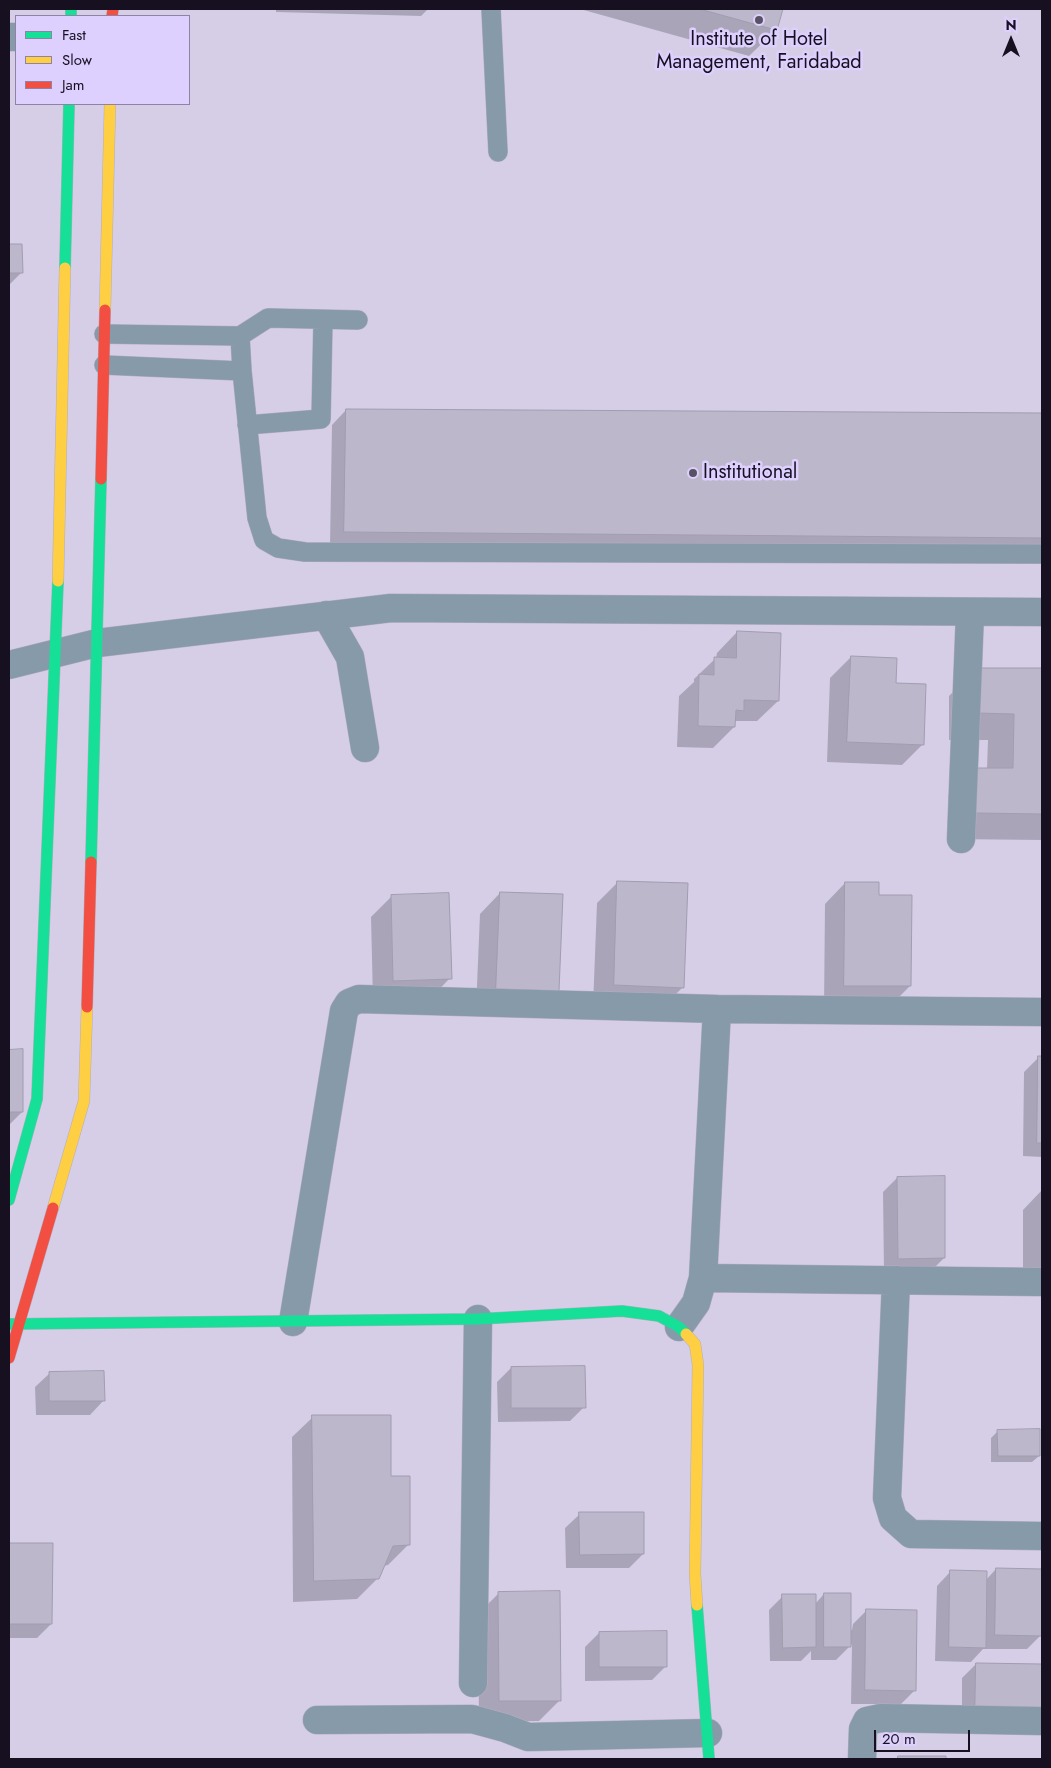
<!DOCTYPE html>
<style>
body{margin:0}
#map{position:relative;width:1051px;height:1768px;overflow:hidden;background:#d5cee6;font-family:Jost,sans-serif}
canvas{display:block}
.frame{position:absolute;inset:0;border:10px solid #161020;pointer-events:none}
.legend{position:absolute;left:15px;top:15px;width:175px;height:90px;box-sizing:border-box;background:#ded0fe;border:1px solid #8e83a5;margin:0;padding:6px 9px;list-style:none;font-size:15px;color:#161020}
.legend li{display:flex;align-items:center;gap:10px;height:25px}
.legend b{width:25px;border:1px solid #8e83a5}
.north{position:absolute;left:986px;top:15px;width:50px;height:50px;-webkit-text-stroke:4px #ded0fe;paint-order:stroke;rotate:0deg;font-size:14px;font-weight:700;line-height:20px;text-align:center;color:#161020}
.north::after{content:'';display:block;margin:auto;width:18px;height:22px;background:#161020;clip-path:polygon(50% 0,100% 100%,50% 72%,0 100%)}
.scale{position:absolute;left:874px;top:1730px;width:96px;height:22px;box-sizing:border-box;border:2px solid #161020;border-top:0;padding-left:6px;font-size:15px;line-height:18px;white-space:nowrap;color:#161020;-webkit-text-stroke:4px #ded0fe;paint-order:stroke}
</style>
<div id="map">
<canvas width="1051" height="1768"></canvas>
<div class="frame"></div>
<ul class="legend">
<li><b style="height:6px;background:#16e098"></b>Fast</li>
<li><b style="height:6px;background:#ffcf43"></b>Slow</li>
<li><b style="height:6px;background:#f24e42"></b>Jam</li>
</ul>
<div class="north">N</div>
<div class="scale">20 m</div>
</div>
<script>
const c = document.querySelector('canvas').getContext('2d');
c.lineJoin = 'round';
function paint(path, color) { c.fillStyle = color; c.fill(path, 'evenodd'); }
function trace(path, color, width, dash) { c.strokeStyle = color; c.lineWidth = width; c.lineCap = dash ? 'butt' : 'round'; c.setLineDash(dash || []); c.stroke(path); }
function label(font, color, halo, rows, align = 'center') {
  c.font = font + ' Jost,sans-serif'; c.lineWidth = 5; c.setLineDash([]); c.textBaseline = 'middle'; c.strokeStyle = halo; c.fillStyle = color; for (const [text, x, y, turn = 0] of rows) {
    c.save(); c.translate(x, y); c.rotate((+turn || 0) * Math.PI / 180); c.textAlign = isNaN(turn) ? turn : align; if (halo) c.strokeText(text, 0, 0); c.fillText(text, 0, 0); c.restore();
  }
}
const shadow = new Path2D(`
 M 276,9 L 428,9 L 421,16 L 276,12 Z
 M 580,9 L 782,9 L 776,30 L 749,56 Z
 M 9,245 L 21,245 L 22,272 L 9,285 Z
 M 346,410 L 1042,415 L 1042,552 L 330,546 L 332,425 Z
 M 737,632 L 778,701 L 757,721 L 734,721 L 734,727 L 713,748 L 677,747 L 679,696 L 694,682 L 694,679 L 716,658 L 717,653 Z
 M 851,657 L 923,744 L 902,765 L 827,762 L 830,678 Z
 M 976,669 L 1042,670 L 1042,840 L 948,839 L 948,796 L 975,769 L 987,769 L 988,740 L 949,740 L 949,696 Z
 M 618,882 L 683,987 L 662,1008 L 593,1006 L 597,903 Z
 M 845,883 L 910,986 L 889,1007 L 824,1006 L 825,904 Z
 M 500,893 L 558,990 L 476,1009 L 480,914 Z
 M 392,896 L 450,978 L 430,999 L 373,1001 L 371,917 Z
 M 9,1051 L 22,1051 L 22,1112 L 9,1125 Z
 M 1038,1058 L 1042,1058 L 1042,1157 L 1023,1156 L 1024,1072 Z
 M 897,1178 L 944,1258 L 930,1272 L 884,1273 L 883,1192 Z
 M 1042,1190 L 1042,1281 L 1023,1281 L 1023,1210 Z
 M 511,1368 L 584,1407 L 570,1421 L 498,1422 L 497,1382 Z
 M 50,1373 L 104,1400 L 90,1415 L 36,1415 L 35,1387 Z
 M 313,1417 L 390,1478 L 409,1544 L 388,1565 L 383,1566 L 378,1578 L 357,1599 L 293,1602 L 292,1437 Z
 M 998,1431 L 1039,1456 L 1032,1462 L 991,1462 L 991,1438 Z
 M 580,1514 L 643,1554 L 629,1568 L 566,1568 L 565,1528 Z
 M 9,1544 L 52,1545 L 51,1624 L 37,1638 L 9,1638 Z
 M 996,1569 L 1041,1635 L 1027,1649 L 983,1649 L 971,1662 L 935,1661 L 937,1586 L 951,1571 L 986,1580 Z
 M 499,1593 L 560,1700 L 539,1721 L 479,1722 L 478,1614 Z
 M 824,1594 L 850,1630 L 852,1630 L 853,1624 L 867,1610 L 915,1690 L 901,1704 L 851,1704 L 852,1644 L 836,1660 L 811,1660 L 811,1651 L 801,1661 L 770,1661 L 769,1610 L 783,1596 L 815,1604 Z
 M 599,1633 L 666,1666 L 652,1680 L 585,1681 L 585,1647 Z
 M 976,1664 L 1042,1665 L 1042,1714 L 962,1725 L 962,1678 Z
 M 898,1757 L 944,1757 L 944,1759 L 896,1759 Z`);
const building = new Path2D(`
 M 700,9 L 783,9 L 777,30 Z
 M 9,244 L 22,244 L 23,273 L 9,273 Z
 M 346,409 L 1042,413 L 1042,538 L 344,532 Z
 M 737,631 L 781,633 L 779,701 L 744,700 L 744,711 L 736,710 L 735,727 L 698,726 L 699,674 L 714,675 L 714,657 L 736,658 Z
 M 851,656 L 897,658 L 896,683 L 926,684 L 924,745 L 847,742 Z
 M 976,668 L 1042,668 L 1042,814 L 975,813 L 975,768 L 1013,768 L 1014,714 L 976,713 Z
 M 617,881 L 688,883 L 684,988 L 614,985 Z
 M 845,882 L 879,882 L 879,895 L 912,895 L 911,986 L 844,986 Z
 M 500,892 L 563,894 L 559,991 L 496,989 Z
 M 449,893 L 452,979 L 393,981 L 391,895 Z
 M 23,1049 L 23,1112 L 9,1112 L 9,1050 Z
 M 1038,1056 L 1042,1056 L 1042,1143 L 1037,1143 Z
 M 945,1176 L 945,1258 L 898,1259 L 897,1177 Z
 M 585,1366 L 586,1408 L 511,1408 L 511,1367 Z
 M 104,1371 L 105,1401 L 49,1401 L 49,1372 Z
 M 312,1415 L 391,1415 L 391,1476 L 410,1476 L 410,1545 L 393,1546 L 379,1579 L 314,1581 Z
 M 1040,1429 L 1040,1456 L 998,1456 L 997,1430 Z
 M 579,1512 L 644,1512 L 644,1554 L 580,1555 Z
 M 9,1543 L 53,1543 L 52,1624 L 9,1624 Z
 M 996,1568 L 1042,1569 L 1042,1636 L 995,1635 Z
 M 950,1570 L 987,1571 L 986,1648 L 949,1647 Z
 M 560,1591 L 561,1701 L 499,1701 L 498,1592 Z
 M 824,1593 L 851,1593 L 851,1647 L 824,1647 Z
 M 782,1594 L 816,1594 L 816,1647 L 783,1648 Z
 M 866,1609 L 917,1610 L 916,1691 L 865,1690 Z
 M 667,1631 L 667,1667 L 599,1667 L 599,1632 Z
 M 976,1663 L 1042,1664 L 1042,1712 L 975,1711 Z
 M 898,1756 L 946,1756 L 946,1759 L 898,1759 Z`);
const lane = new Path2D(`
 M 491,9 L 498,152
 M 104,334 L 240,336 L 268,318 L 358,320
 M 240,336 L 242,371 L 257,518 L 264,540 L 278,548 L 305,552 L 1042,554
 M 104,365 L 242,371
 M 247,425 L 321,419 L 323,320`);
const street = new Path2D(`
 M 9,37 L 16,37
 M 326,615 L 350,657 L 365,748
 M 9,665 L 97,643 L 391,608 L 1042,612
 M 961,839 L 970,613
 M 703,1278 L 1042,1282
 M 896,1280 L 887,1498 L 893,1518 L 911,1534 L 1042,1536
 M 293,1322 L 344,1011 L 349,1003 L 359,999 L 717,1009 L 1042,1012
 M 679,1327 L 696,1303 L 703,1278 L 717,1009
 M 473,1683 L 478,1319
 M 317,1720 L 472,1719 L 505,1728 L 528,1737 L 708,1733
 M 862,1759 L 863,1729 L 867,1721 L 881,1718 L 1042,1721`);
const fast = new Path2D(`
 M 71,9 L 71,16
 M 65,268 L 69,104
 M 91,862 L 101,479
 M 9,1200 L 37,1099 L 58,581
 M 9,1324 L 478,1319 L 622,1311 L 659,1316 L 679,1327 L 686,1334
 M 697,1605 L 709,1759`);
const slow = new Path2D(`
 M 105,310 L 110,104
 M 58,581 L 65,268
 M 53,1208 L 84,1101 L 87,1007
 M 686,1334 L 695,1344 L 698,1365 L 695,1574 L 697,1605`);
const jam = new Path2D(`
 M 112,16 L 113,9
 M 101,479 L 105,310
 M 87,1007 L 91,862
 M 9,1358 L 53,1208`);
const markers = [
 [759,20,5,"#595265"],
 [693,473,5,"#595265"]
];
const poiNames = [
 ["Institute of Hotel",759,40],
 ["Management, Faridabad",759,63],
 ["Institutional",703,473,"left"]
];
paint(shadow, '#0003');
paint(building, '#bcb7ca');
trace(building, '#a29cb0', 1);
trace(lane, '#b3adc0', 20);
trace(street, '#b3adc0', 29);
trace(fast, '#b3adc0', 12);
trace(slow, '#b3adc0', 12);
trace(jam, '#b3adc0', 12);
trace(lane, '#879aaa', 19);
trace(street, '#879aaa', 28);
trace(fast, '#16e098', 11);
trace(slow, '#ffcf43', 11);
trace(jam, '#f24e42', 11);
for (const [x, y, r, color] of markers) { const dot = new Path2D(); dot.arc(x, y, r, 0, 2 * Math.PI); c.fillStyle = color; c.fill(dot); trace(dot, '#ded0fe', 2); }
label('20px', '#161020', '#ded0fe', poiNames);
</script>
